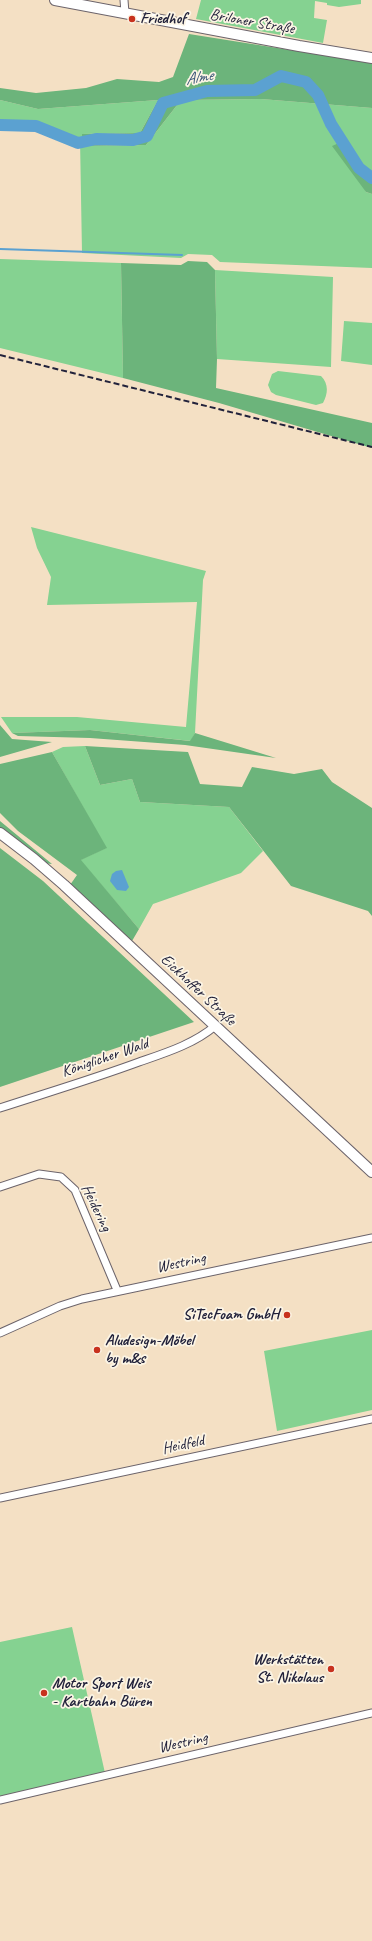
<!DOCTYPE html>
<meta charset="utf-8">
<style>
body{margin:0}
canvas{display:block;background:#f4e0c4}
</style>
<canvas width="372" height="1941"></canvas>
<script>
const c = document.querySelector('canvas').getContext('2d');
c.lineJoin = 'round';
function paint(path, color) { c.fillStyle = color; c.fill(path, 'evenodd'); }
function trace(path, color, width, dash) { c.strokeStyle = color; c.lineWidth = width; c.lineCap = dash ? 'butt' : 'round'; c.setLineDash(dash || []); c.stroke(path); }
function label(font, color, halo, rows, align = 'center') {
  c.font = font + ' Caveat,sans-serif'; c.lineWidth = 3.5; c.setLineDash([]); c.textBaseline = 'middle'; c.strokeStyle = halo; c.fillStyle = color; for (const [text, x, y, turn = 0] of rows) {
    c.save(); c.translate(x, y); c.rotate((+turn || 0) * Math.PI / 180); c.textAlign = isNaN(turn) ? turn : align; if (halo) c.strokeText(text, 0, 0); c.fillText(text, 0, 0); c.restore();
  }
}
const green = new Path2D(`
 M 201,0 L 361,0 L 361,4 L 339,7 L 327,5 L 327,3 L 315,1 L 314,18 L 327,20 L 323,43 L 196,19 Z
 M 261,99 L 372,108 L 372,172 L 362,164 L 347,140 L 366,192 L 372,194 L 372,268 L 220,262 L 212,255 L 188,254 L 181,258 L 82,253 L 80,139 L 38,123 L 0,122 L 0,100 L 38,109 L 158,100 L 140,133 L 82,134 L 82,146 L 146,145 L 181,100 Z
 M 0,259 L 121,263 L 123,378 L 0,348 Z
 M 215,270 L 333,277 L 331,367 L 217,359 Z
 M 344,321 L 372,323 L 372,365 L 341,361 Z
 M 278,371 L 321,376 C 329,384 328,394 323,403 L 316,405 L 276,395 L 271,392 L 268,385 L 272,374 Z
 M 31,527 L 206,571 L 203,580 L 195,733 L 191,741 L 90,730 L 12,733 L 1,717 L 77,717 L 186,727 L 197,602 L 47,605 L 51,577 L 37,548 Z
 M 85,746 L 100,785 L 132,779 L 140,802 L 229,807 L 263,851 L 241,873 L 153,904 L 139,929 L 80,860 L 106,848 L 52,752 L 63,747 Z
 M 372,1330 L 372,1410 L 277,1431 L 264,1351 Z
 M 72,1627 L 105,1773 L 0,1797 L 0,1642 Z`);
const forest = new Path2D(`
 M 189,34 L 372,63 L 372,108 L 261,99 L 181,100 L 146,145 L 82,146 L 82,134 L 140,133 L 158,100 L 38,109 L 0,100 L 0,88 L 36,93 L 86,88 L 117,79 L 159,82 L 173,77 Z
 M 346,140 L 362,164 L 372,172 L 372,194 L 366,192 L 332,146 Z
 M 188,261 L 207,262 L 215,270 L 217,359 L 216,388 L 372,423 L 372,448 L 219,403 L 123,378 L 121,263 L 181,265 Z
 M 0,725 L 12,739 L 52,742 L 0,757 Z
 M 90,730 L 190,741 L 195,733 L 276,758 L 185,745 L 90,738 L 18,736 L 12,733 Z
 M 85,746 L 188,752 L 200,784 L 242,787 L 252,767 L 294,774 L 322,769 L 332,782 L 372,808 L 372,916 L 368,911 L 291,886 L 229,807 L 140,802 L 132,779 L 100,785 Z
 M 52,752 L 107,848 L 81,860 L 139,929 L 132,941 L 70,885 L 77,875 L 18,831 L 0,813 L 0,764 Z
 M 0,821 L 52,864 L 43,863 L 0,829 Z
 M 0,848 L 43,881 L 194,1022 L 0,1087 Z`);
const water = new Path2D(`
 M 122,870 L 129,887 L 126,891 L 117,890 L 110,881 L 112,874 L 116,871 Z`);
const stream = new Path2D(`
 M 0,249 L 182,255`);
const river = new Path2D(`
 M 0,125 L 36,126 L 78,143 L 96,139 L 133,140 L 147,136 L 163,103 L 207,91 L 255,90 L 281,76 L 306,82 L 318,95 L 331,124 L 359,168 L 372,178`);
const minor = new Path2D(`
 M 124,0 L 125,13
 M 0,1108 C 46,1093 93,1079 139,1062 C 165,1053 194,1044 215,1026
 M 0,1187 L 39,1174 L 61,1177 L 75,1190 L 117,1290
 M 0,1333 L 60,1306 L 82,1299 L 372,1238
 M 0,1498 L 372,1419
 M 0,1800 L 372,1713`);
const secondary = new Path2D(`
 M 55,0 L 299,46 L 372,58
 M 0,833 L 34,859 L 64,885 L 372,1172`);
const rail = new Path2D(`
 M 0,355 L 372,447`);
const markers = [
 [132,19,4,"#c8321e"],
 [287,1315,4,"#c8321e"],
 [97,1350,4,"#c8321e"],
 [331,1669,4,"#c8321e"],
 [44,1693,4,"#c8321e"]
];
const poiNames = [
 ["Friedhof",140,19],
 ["SiTecFoam GmbH",279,1315,"right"],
 ["Aludesign-Möbel",105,1341],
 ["by m&s",105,1359],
 ["Werkstätten",323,1660,"right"],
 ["St. Nikolaus",323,1678,"right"],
 ["Motor Sport Weis",52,1684],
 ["- Kartbahn Büren",52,1702]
];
const streetNames = [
 ["Briloner Straße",252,22,10],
 ["Eickhoffer Straße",198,990,43],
 ["Königlicher Wald",105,1058,-19],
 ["Heidering",96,1208,64],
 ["Westring",181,1263,-12],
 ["Heidfeld",183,1445,-12],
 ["Westring",183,1743,-13]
];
const waterNames = [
 ["Alme",199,78,-10]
];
paint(green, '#85d291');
paint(forest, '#6cb47b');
paint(water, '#5ba1d1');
trace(stream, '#5ba1d1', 2);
trace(river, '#5ba1d1', 12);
trace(minor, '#6c646b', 9);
trace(secondary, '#6c646b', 12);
trace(minor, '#fff', 7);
trace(secondary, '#fff', 10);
trace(rail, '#22223b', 2, [6, 3]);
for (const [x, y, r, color] of markers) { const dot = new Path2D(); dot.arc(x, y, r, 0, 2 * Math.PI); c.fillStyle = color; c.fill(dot); trace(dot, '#fcf5e5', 1.5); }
label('bold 16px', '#22223b', '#fcf5e5', poiNames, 'left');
label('16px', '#22223b', '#fcf5e5', streetNames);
label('italic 17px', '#395577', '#fcf5e5', waterNames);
</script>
